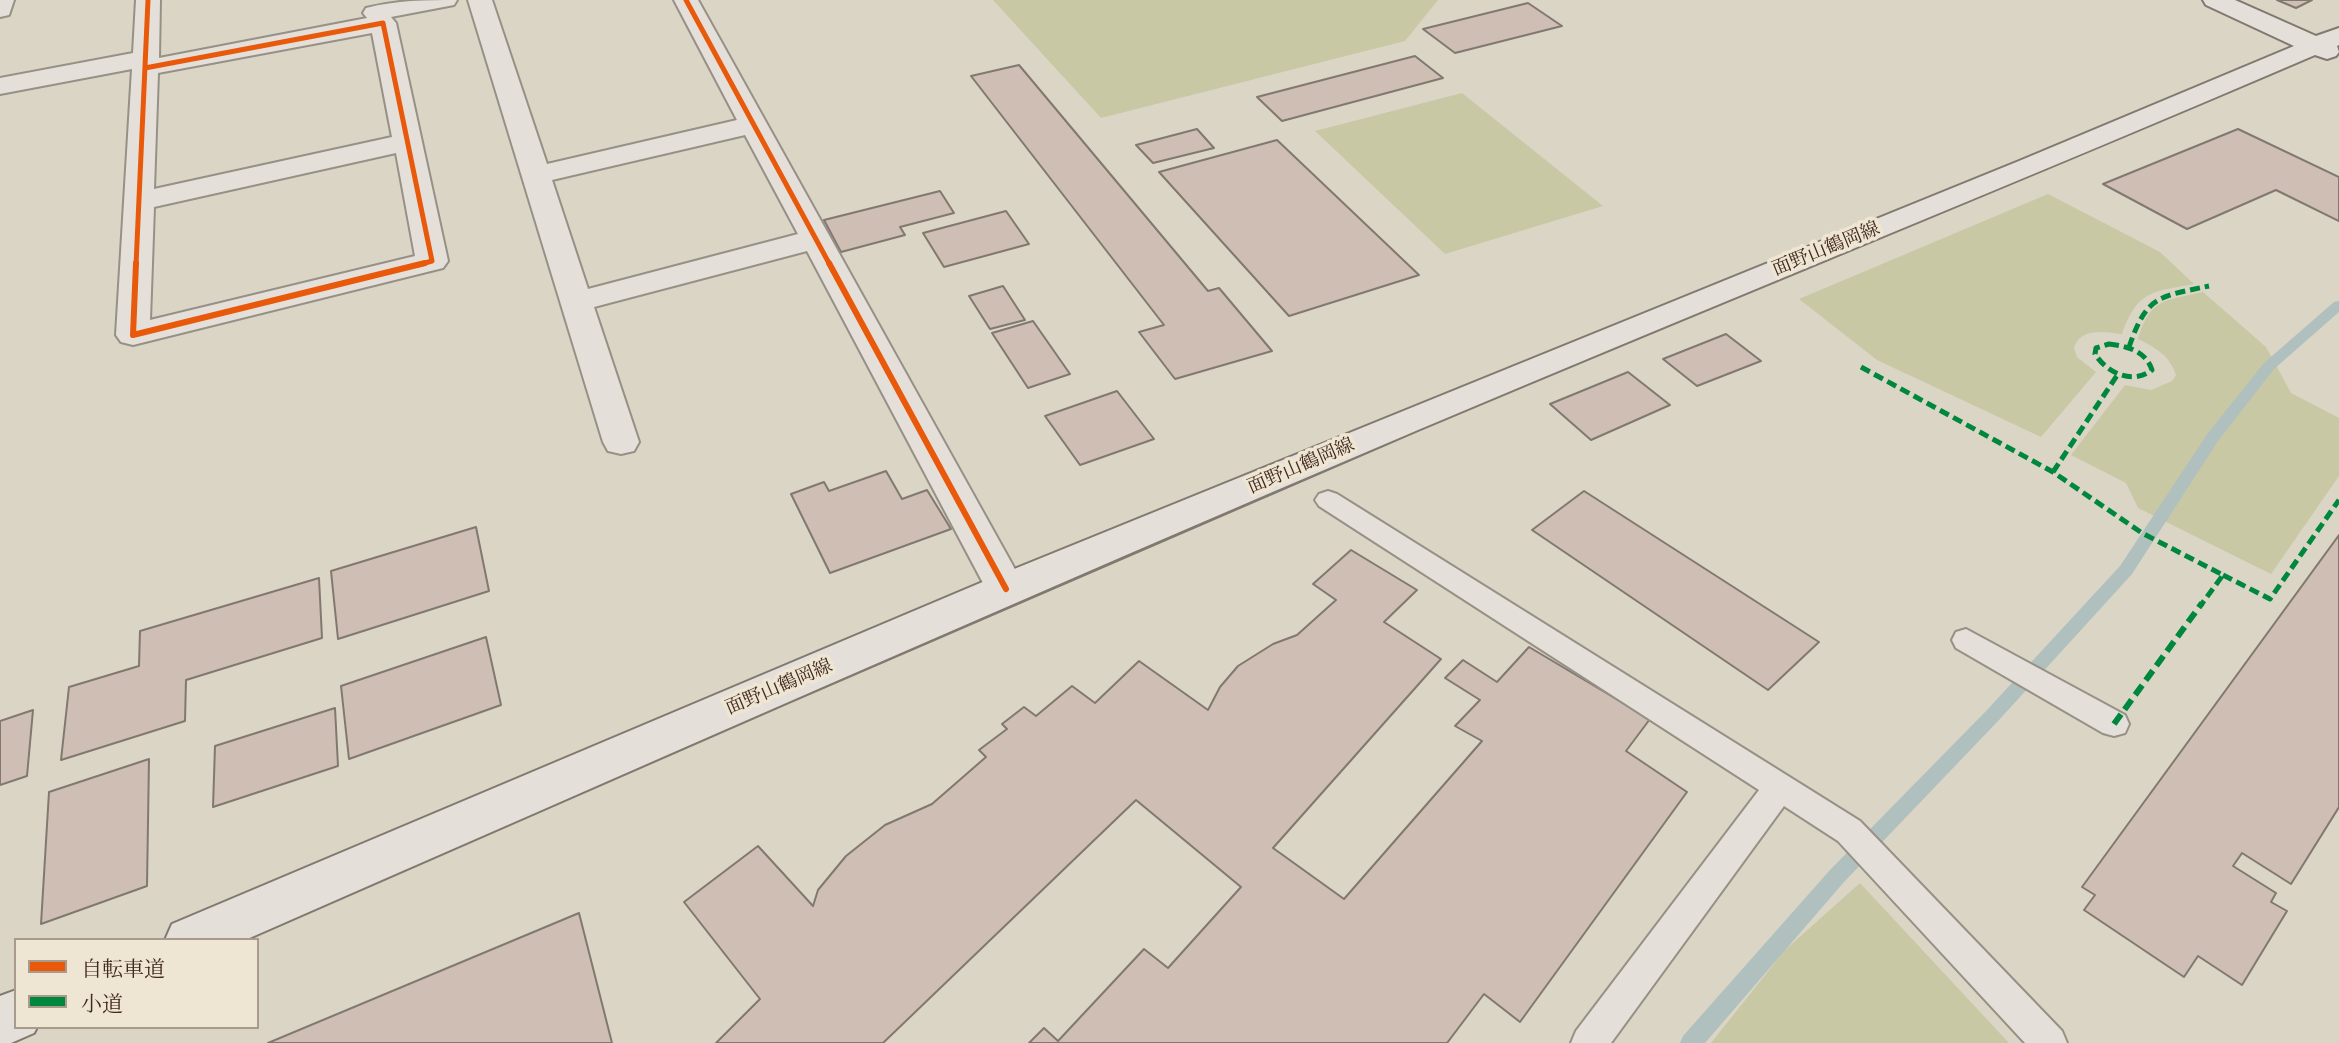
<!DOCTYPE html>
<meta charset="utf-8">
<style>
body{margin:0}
#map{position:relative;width:2339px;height:1043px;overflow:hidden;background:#dbd5c5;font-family:"Libre Caslon Text","Noto Serif JP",serif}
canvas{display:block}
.legend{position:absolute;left:14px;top:938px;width:245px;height:91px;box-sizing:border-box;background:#eee6d3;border:2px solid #a99a8b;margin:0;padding:9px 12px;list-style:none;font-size:21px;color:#42291f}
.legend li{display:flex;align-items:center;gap:14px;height:35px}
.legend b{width:35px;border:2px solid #a99a8b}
</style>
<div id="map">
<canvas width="2339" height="1043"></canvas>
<ul class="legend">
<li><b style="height:9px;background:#e8590c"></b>自転車道</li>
<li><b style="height:9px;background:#00873e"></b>小道</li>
</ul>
</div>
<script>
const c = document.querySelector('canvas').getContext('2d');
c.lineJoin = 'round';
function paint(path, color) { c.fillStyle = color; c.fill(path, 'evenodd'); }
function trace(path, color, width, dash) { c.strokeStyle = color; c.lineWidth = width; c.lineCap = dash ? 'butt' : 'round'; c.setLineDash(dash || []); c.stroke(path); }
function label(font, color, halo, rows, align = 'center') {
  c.font = font + ' "Libre Caslon Text","Noto Serif JP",serif'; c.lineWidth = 7; c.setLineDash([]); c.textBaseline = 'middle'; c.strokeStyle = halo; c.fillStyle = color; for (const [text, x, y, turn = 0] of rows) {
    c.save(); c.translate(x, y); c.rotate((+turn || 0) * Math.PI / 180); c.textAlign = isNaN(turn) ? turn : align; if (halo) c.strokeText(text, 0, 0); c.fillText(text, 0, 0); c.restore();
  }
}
const green = new Path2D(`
 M 993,0 L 1438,0 L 1405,41 L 1101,118 Z
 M 1462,93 L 1603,206 L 1445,254 L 1315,131 Z
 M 2048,194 L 2160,252 L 2194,284 C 2152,292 2138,290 2122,334 C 2104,332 2082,327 2074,347 L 2077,357 L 2096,372 L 2041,437 L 1877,360 L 1799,299 Z
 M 2203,292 L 2266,347 L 2291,393 L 2339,418 L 2339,476 L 2271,574 L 2138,508 L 2126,483 L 2071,455 L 2125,385 L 2151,390 L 2172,381 L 2176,375 C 2170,356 2155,347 2138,339 C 2150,298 2165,301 2203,292 Z
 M 1860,883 L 2009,1043 L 1711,1043 L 1785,950 Z`);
const stream = new Path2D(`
 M 2339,301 L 2339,312 L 2274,369 L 2218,441 L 2132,574 L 1999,720 L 1844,882 L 1705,1043 L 1680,1043 L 1683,1036 L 1830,870 L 1987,710 L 2120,566 L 2208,433 L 2264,363 L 2334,302 Z`);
const building = new Path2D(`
 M 2277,0 L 2312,0 L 2296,8 Z
 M 1528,3 L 1562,26 L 1455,53 L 1423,29 Z
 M 1415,56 L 1443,78 L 1282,121 L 1257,97 Z
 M 1019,65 L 1208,291 L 1219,288 L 1272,351 L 1175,379 L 1139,332 L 1164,325 L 971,76 Z
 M 1197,129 L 1214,148 L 1153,163 L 1136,145 Z
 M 2238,129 L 2339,177 L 2339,221 L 2276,190 L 2187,229 L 2103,184 Z
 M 1277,140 L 1419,275 L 1289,316 L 1159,172 Z
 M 940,191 L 954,213 L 900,227 L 905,235 L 841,252 L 824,220 Z
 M 1006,211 L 1029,244 L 944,267 L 923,233 Z
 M 1003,286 L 1025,320 L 990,329 L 969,296 Z
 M 1033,321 L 1070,374 L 1028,388 L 992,333 Z
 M 1726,334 L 1761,361 L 1697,386 L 1663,359 Z
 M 1628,372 L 1670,405 L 1591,440 L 1550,404 Z
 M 1117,391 L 1154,439 L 1080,465 L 1045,416 Z
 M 886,471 L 902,499 L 927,490 L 951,529 L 830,573 L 791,494 L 824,482 L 829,491 Z
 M 1584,491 L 1819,642 L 1768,690 L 1532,530 Z
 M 476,527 L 489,591 L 338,639 L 331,571 Z
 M 2339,535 L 2339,807 L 2291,884 L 2242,853 L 2233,866 L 2276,893 L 2271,902 L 2287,911 L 2242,985 L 2198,956 L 2184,977 L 2084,910 L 2095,895 L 2082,887 Z
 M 1351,550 L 1417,590 L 1384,622 L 1441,659 L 1273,848 L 1344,899 L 1482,741 L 1455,726 L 1480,700 L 1445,678 L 1463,660 L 1497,682 L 1529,647 L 1650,719 L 1626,751 L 1687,792 L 1520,1022 L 1484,994 L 1447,1043 L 1029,1043 L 1044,1028 L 1058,1041 L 1144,949 L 1168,968 L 1241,887 L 1136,800 L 883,1043 L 716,1043 L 760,999 L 684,902 L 758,846 L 813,906 L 818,890 L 846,856 L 885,825 L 932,804 L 986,757 L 979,750 L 1007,729 L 1002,724 L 1024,707 L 1036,716 L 1072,686 L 1095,703 L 1139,661 L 1208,710 L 1220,687 L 1238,666 L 1273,644 L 1297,635 L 1336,600 L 1313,584 Z
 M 319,578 L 322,638 L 186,680 L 185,721 L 61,760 L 69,687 L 139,666 L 140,631 Z
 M 486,637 L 501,705 L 349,759 L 341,686 Z
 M 335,708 L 338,766 L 213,807 L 215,746 Z
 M 33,710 L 27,776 L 0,785 L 0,721 Z
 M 149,759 L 147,886 L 41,924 L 49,792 Z
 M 579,913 L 612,1043 L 268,1043 Z`);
const lane = new Path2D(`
 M 1328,491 L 1337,494 L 1860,821 L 2062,1031 L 2067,1043 L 2025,1043 L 1838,841 L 1784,806 L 1611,1043 L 1571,1043 L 1576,1031 L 1759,790 L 1319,506 L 1315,500 L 1319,494 Z
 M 1966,629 L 2125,715 L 2129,724 L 2125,733 L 2114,736 L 2103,733 L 1956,648 L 1952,640 L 1956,632 Z`);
const street = new Path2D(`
 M 0,0 L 14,0 L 9,15 L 0,17 Z
 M 136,0 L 160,0 L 159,58 L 367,18 L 363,13 L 366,8 C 397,0 426,0 457,0 L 454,5 L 391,17 L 396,23 L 448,261 L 443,268 L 133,345 L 121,342 L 116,335 L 132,69 L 0,94 L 0,78 L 133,53 ZM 372,33 L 392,137 L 154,189 L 158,73 ZM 396,153 L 415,256 L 150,320 L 154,207 Z
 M 468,0 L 492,0 L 547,164 L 737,120 L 674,0 L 698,0 L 1026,589 L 1020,600 L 1006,604 L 992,600 L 807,251 L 594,307 L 639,442 L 634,451 L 621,454 L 608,451 L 603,442 ZM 745,135 L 798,234 L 588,289 L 552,180 Z`);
const secondary = new Path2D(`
 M 2203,0 L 2235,0 L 2316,36 L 2339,28 L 2339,45 L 2337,46 L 2339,52 L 2336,56 L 2327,59 L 2315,55 C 2017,183 1716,304 1418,430 C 1025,597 636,769 245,940 L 165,940 L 172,924 L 992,578 L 2019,161 L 2294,46 L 2206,5 Z
 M 16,990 L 16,1027 L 37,1027 L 34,1033 L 11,1043 L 0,1043 L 0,996 Z`);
const quietFar1 = new Path2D(`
 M 2109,344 C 2127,346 2146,351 2152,370 C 2132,385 2107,373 2095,354 L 2096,348 Z
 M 2129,347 C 2147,295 2158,297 2209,286
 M 1861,367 L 2053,472 L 2142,533 L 2223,575 L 2201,605
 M 2053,472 L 2118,374
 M 2223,575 L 2270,599 L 2339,500`);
const quiet = new Path2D(`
 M 2114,724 L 2202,603`);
const cyclewayFar1 = new Path2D(`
 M 686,0 L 830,265
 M 145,68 L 383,23 L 432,261 L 418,265
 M 136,265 L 148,0`);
const cycleway = new Path2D(`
 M 136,263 L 133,335 L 425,263
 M 829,263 L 1006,589`);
const streetNames = [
 ["面野山鶴岡線",1826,249,-22],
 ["面野山鶴岡線",1301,466,-23],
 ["面野山鶴岡線",779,687,-23]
];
paint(green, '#c9c8a5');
paint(stream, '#afc0bf');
paint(building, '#cebeb4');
trace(building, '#817970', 2);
trace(lane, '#979086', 4);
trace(street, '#979086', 4);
trace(secondary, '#817970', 4);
paint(lane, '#e4e0d9');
paint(street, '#e4e0d9');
paint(secondary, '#e4e0d9');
trace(quietFar1, '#00873e', 5, [10, 5]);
trace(quiet, '#00873e', 6, [12, 6]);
trace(cyclewayFar1, '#e8590c', 5);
trace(cycleway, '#e8590c', 6);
label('19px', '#42291f', '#eee6d3', streetNames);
</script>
